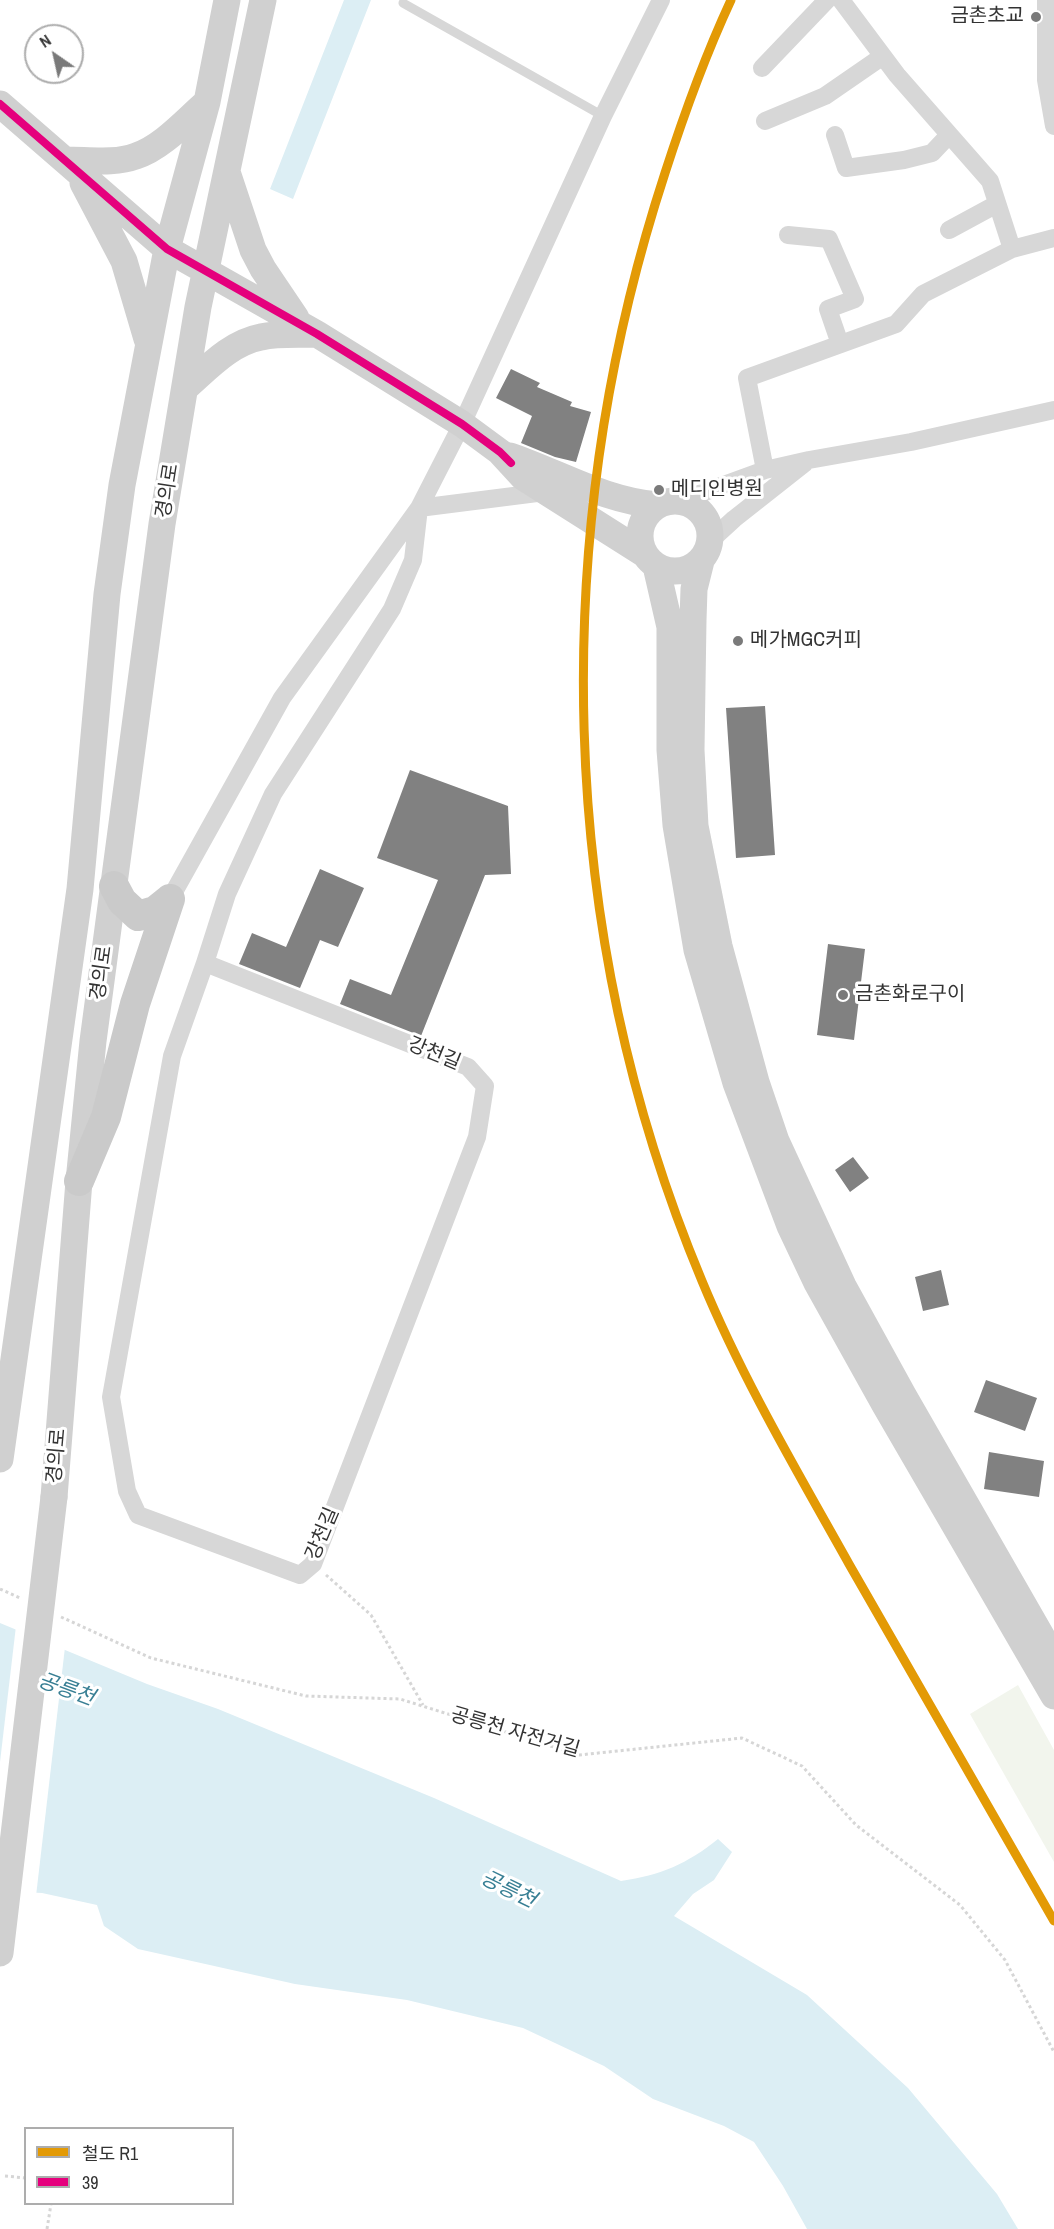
<!DOCTYPE html>
<meta charset="utf-8">
<style>
body{margin:0}
#map{position:relative;width:1054px;height:2229px;overflow:hidden;background:#fff;font-family:"Archivo Narrow","Noto Sans KR",sans-serif}
canvas{display:block}
.legend{position:absolute;left:24px;top:2127px;width:210px;height:78px;box-sizing:border-box;background:#fff;border:2px solid #adadad;margin:0;padding:8px 10px;list-style:none;font-size:18px;color:#333}
.legend li{display:flex;align-items:center;gap:12px;height:30px}
.legend b{width:30px;border:2px solid #adadad}
.north{position:absolute;left:24px;top:24px;width:60px;height:60px;box-sizing:border-box;background:#fff;border:2px solid #adadad;border-radius:50%;rotate:326deg;font-size:16px;font-weight:700;line-height:24px;text-align:center;color:#333}
.north::after{content:'';display:block;margin:auto;width:21px;height:27px;background:#7a7a7a;clip-path:polygon(50% 0,100% 100%,50% 72%,0 100%)}
</style>
<div id="map">
<canvas width="1054" height="2229"></canvas>
<ul class="legend">
<li><b style="height:8px;background:#e39a05"></b>철도 R1</li>
<li><b style="height:8px;background:#e5007d"></b>39</li>
</ul>
<div class="north">N</div>
</div>
<script>
const c = document.querySelector('canvas').getContext('2d');
c.lineJoin = 'round';
function paint(path, color) { c.fillStyle = color; c.fill(path, 'evenodd'); }
function trace(path, color, width, dash) { c.strokeStyle = color; c.lineWidth = width; c.lineCap = dash ? 'butt' : 'round'; c.setLineDash(dash || []); c.stroke(path); }
function label(font, color, halo, rows, align = 'center') {
  c.font = font + ' "Archivo Narrow","Noto Sans KR",sans-serif'; c.lineWidth = 6; c.setLineDash([]); c.textBaseline = 'middle'; c.strokeStyle = halo; c.fillStyle = color; for (const [text, x, y, turn = 0] of rows) {
    c.save(); c.translate(x, y); c.rotate((+turn || 0) * Math.PI / 180); c.textAlign = isNaN(turn) ? turn : align; if (halo) c.strokeText(text, 0, 0); c.fillText(text, 0, 0); c.restore();
  }
}
const green = new Path2D(`
 M 1018,1685 L 1054,1750 L 1054,1862 L 970,1714 Z`);
const water = new Path2D(`
 M 344,0 L 371,0 L 293,199 L 270,189 Z
 M 0,1623 L 147,1684 L 218,1709 L 434,1798 L 621,1881 C 661,1875 687,1864 718,1839 L 732,1852 L 714,1880 L 693,1894 L 674,1916 L 807,1995 L 908,2088 L 997,2194 L 1018,2229 L 807,2229 L 783,2186 L 754,2142 L 724,2126 L 653,2099 L 604,2066 L 523,2028 L 407,2000 L 295,1984 L 138,1949 L 104,1926 L 97,1905 L 42,1893 L 0,1891 Z`);
const pier = new Path2D(`
 M 16,1626 L 65,1647 L 36,1896 L 0,1894 L 0,1762 Z`);
const building = new Path2D(`
 M 511,369 L 540,383 L 537,387 L 572,402 L 570,406 L 591,412 L 576,462 L 555,457 L 521,443 L 532,416 L 496,398 Z
 M 765,706 L 775,855 L 736,858 L 726,708 Z
 M 410,770 L 508,806 L 511,874 L 485,875 L 421,1036 L 340,1004 L 350,979 L 391,995 L 438,880 L 377,858 Z
 M 320,869 L 364,888 L 338,947 L 320,940 L 300,988 L 239,964 L 252,933 L 286,947 Z
 M 828,944 L 865,949 L 854,1040 L 817,1035 Z
 M 853,1157 L 869,1178 L 850,1192 L 835,1170 Z
 M 941,1270 L 949,1305 L 923,1311 L 915,1277 Z
 M 986,1380 L 1037,1398 L 1025,1431 L 974,1412 Z
 M 989,1452 L 1044,1461 L 1039,1497 L 984,1489 Z`);
const path = new Path2D(`
 M 326,1575 L 371,1615 L 423,1705
 M 0,1589 L 20,1598
 M 61,1617 L 151,1658 L 306,1696 L 400,1699 L 579,1755 L 742,1738 L 802,1766 L 856,1825 L 960,1905 L 1005,1960 L 1054,2052
 M 5,2176 L 26,2178
 M 47,2229 L 51,2204`);
const lane = new Path2D(`
 M 403,3 L 603,116`);
const street = new Path2D(`
 M 841,0 L 897,75 L 990,181 L 1012,249
 M 1046,0 L 1046,80 L 1054,126
 M 762,68 L 827,0
 M 765,121 L 825,96 L 883,56
 M 835,135 L 846,168 L 904,160 L 932,153 L 949,135
 M 949,230 L 997,204
 M 788,235 L 829,239 L 855,299 L 828,309 L 840,344
 M 765,470 L 747,378 L 896,324 L 923,294 L 1012,249 L 1054,238
 M 680,501 L 765,470 L 809,460 L 911,442 L 1054,410
 M 710,541 L 734,519 L 805,463
 M 170,899 L 282,698 L 419,508 L 462,424 L 603,116 L 661,0
 M 205,963 L 172,1056 L 111,1397 L 127,1491 L 138,1515 L 300,1575 L 313,1564 L 477,1137 L 485,1086 L 468,1067 L 205,963 L 227,894 L 273,794 L 392,609 L 413,560 L 419,508 L 545,492`);
const secondary = new Path2D(`
 M 0,104 L 167,249 L 317,334 L 462,424 L 500,452 L 523,477 L 643,553
 M 66,160 C 89,160 115,164 136,156 C 163,147 186,120 207,102
 M 228,175 L 253,250 L 263,269 L 296,318
 M 83,183 L 124,261 L 147,339
 M 185,388 C 208,368 230,343 261,337 C 279,333 299,335 317,334
 M 510,456 C 560,473 605,501 658,505
 M640 536a35 35 0 1 1 70 0a35 35 0 1 1-70 0Z
 M 701,561 L 694,589 L 693,620 L 691,750 L 695,826 L 719,946 L 756,1082 L 776,1141 L 843,1286 L 903,1395 L 1054,1658
 M 656,566 L 670,627 L 670,750 L 676,825 L 697,950 L 736,1083 L 790,1226 L 817,1283 L 885,1405 L 1054,1696
 M 0,1459 L 80,889 L 107,594 L 122,485 L 167,249 L 207,102 L 227,0
 M 54,1497 L 79,1181 L 93,1041 L 162,524 L 198,307 L 263,0`);
const primary = new Path2D(`
 M 114,886 L 122,901 L 138,916 L 155,911 L 170,899
 M 79,1181 L 106,1117 L 135,1004 L 170,899`);
const secondaryBridge = new Path2D(`
 M 0,1953 L 54,1497`);
const bus1 = new Path2D(`
 M 0,104 L 167,249 L 317,334 L 462,424 L 500,452 L 511,463`);
const rail1 = new Path2D(`
 M 731,0 C 705,56 684,114 665,173 C 547,534 555,929 702,1281 C 743,1380 797,1471 849,1564 C 917,1683 985,1802 1054,1921`);
const markers = [
 [1036,17,6,"#7a7a7a"],
 [659,490,6,"#7a7a7a"],
 [738,641,6,"#7a7a7a"],
 [843,995,6,"#7a7a7a"]
];
const poiNames = [
 ["금촌초교",1024,17,"right"],
 ["메디인병원",671,490],
 ["메가MGC커피",750,641],
 ["금촌화로구이",855,995]
];
const streetNames = [
 ["경의로",168,491,-81],
 ["경의로",102,973,-82],
 ["강천길",434,1054,22],
 ["경의로",57,1456,-85],
 ["강천길",323,1534,-67],
 ["공릉천 자전거길",515,1733,16]
];
const waterNames = [
 ["공릉천",66,1690,20],
 ["공릉천",508,1890,26]
];
paint(green, '#f2f5ed');
paint(water, '#dceef4');
paint(pier, '#fff');
paint(building, '#818181');
trace(path, '#d6d6d6', 3, [3, 3]);
trace(lane, '#d7d7d7', 9);
trace(street, '#d7d7d7', 18);
trace(secondary, '#d0d0d0', 27);
trace(primary, '#cacaca', 30);
trace(secondaryBridge, '#d0d0d0', 27);
trace(bus1, '#e5007d', 8);
trace(rail1, '#e39a05', 9);
for (const [x, y, r, color] of markers) { const dot = new Path2D(); dot.arc(x, y, r, 0, 2 * Math.PI); c.fillStyle = color; c.fill(dot); trace(dot, '#fff', 2); }
label('20px', '#333', '#fff', poiNames, 'left');
label('20px', '#333', '#fff', streetNames);
label('italic 21px', '#387f94', '#fff', waterNames);
</script>
